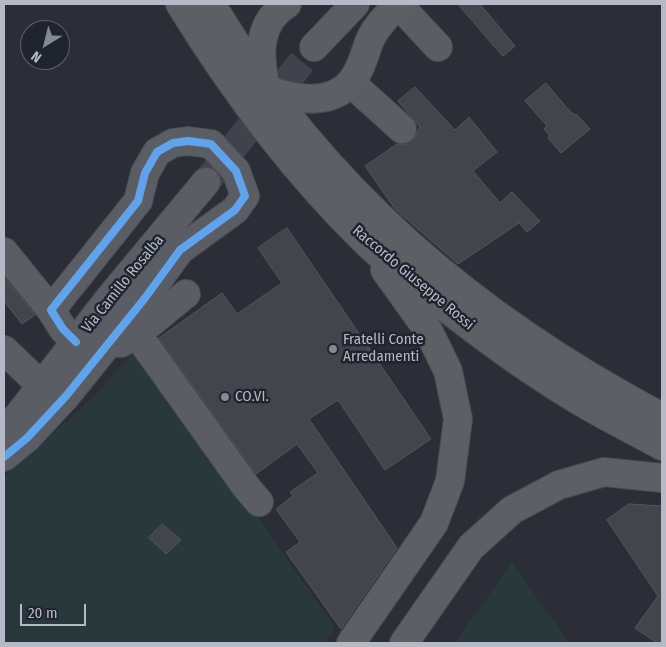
<!DOCTYPE html>
<style>
body{margin:0}
#map{position:relative;width:666px;height:647px;overflow:hidden;background:#2b2e36;font-family:"Fira Sans Condensed",sans-serif}
canvas{display:block}
.frame{position:absolute;inset:0;border:5px solid #b6bac6;pointer-events:none}
.north{position:absolute;left:20px;top:20px;width:50px;height:50px;box-sizing:border-box;background:#1f242f;border:1px solid #5b606b;border-radius:50%;rotate:216deg;font-size:14px;font-weight:700;line-height:20px;text-align:center;color:#b6bac6}
.north::after{content:'';display:block;margin:auto;width:18px;height:22px;background:#858994;clip-path:polygon(50% 0,100% 100%,50% 72%,0 100%)}
.scale{position:absolute;left:20px;top:604px;width:66px;height:22px;box-sizing:border-box;border:2px solid #b6bac6;border-top:0;padding-left:6px;font-size:15px;line-height:18px;white-space:nowrap;color:#b6bac6;-webkit-text-stroke:4px #1f242f;paint-order:stroke}
</style>
<div id="map">
<canvas width="666" height="647"></canvas>
<div class="frame"></div>
<div class="north">N</div>
<div class="scale">20 m</div>
</div>
<script>
const c = document.querySelector('canvas').getContext('2d');
c.lineJoin = 'round';
function paint(path, color) { c.fillStyle = color; c.fill(path, 'evenodd'); }
function trace(path, color, width, dash) { c.strokeStyle = color; c.lineWidth = width; c.lineCap = dash ? 'butt' : 'round'; c.setLineDash(dash || []); c.stroke(path); }
function label(font, color, halo, rows, align = 'center') {
  c.font = font + ' "Fira Sans Condensed",sans-serif'; c.lineWidth = 5; c.setLineDash([]); c.textBaseline = 'middle'; c.strokeStyle = halo; c.fillStyle = color; for (const [text, x, y, turn = 0] of rows) {
    c.save(); c.translate(x, y); c.rotate((+turn || 0) * Math.PI / 180); c.textAlign = isNaN(turn) ? turn : align; if (halo) c.strokeText(text, 0, 0); c.fillText(text, 0, 0); c.restore();
  }
}
const green = new Path2D(`
 M 133,353 L 144,356 L 335,627 L 324,643 L 4,643 L 4,477 L 91,399 Z
 M 512,562 L 569,643 L 455,643 Z`);
const building = new Path2D(`
 M 458,4 L 480,4 L 515,46 L 503,56 Z
 M 546,83 L 567,108 L 574,115 L 576,114 L 590,129 L 561,153 L 548,138 L 550,136 L 544,129 L 547,126 L 525,101 Z
 M 415,87 L 455,130 L 469,117 L 497,152 L 473,171 L 500,203 L 512,192 L 540,221 L 527,232 L 519,223 L 458,264 L 395,209 L 365,166 L 397,144 L 406,144 L 414,139 L 420,127 L 398,101 Z
 M 287,228 L 431,439 L 385,470 L 338,400 L 309,419 L 397,548 L 341,629 L 286,552 L 300,542 L 276,509 L 293,496 L 290,492 L 318,473 L 297,444 L 256,474 L 159,338 L 222,293 L 237,314 L 282,283 L 258,248 Z
 M 4,277 L 35,315 L 22,324 L 4,301 Z
 M 629,504 L 662,506 L 662,643 L 657,643 L 635,628 L 658,596 L 607,520 Z
 M 162,524 L 181,540 L 166,554 L 149,538 Z`);
const minorTunnel = new Path2D(`
 M 206,182 L 314,47`);
const minor = new Path2D(`
 M 398,4 L 438,47
 M 314,47 L 355,4
 M 351,83 L 402,129
 M 4,252 L 51,310 L 63,329 L 76,342
 M 137,334 L 247,488 L 259,502
 M 121,343 L 137,334 L 186,294
 M 4,350 L 42,386
 M 4,434 L 112,295 L 206,182
 M 4,457 L 27,438 L 66,396 L 145,298 L 180,250 L 235,210 L 245,196 L 236,171 L 211,144 L 188,141 L 173,143 L 157,152 L 145,173 L 138,201 L 51,310`);
const major = new Path2D(`
 M 180,4 C 233,90 292,170 365,241 C 380,256 398,269 414,282 C 464,323 517,363 573,397 C 602,415 633,430 662,446
 M 211,4 C 321,188 474,318 662,417
 M 265,85 C 259,54 257,23 287,4
 M 266,89 C 292,99 330,107 351,82 C 362,69 364,54 370,40 C 376,26 388,15 398,4
 M 351,643 L 434,523 L 450,481 L 458,419 L 448,371 L 428,330 L 385,270
 M 404,643 L 471,547 L 512,510 L 559,485 L 604,472 L 662,478`);
const cycleway = new Path2D(`
 M 4,457 L 27,438 L 66,396 L 145,298 L 180,250 L 235,210 L 245,196 L 236,171 L 211,144 L 188,141 L 173,143 L 157,152 L 145,173 L 138,201 L 51,310 L 63,329 L 76,342`);
const markers = [
 [333,349,5,"#858994"],
 [225,397,5,"#858994"]
];
const streetNames = [
 ["Raccordo Giuseppe Rossi",413,278,40],
 ["Via Camillo Rosalba",123,284,-51]
];
const poiNames = [
 ["Fratelli Conte",343,340],
 ["Arredamenti",343,357],
 ["CO.VI.",235,397]
];
paint(green, '#29383b');
paint(building, '#42454b');
trace(building, '#53565d', 1);
trace(minorTunnel, '#40434c', 28, [28, 14]);
trace(minor, '#484b50', 30);
trace(major, '#484b53', 30);
trace(minor, '#5b5d64', 28);
trace(major, '#5d5f65', 28);
trace(cycleway, '#60a3ed', 8);
for (const [x, y, r, color] of markers) { const dot = new Path2D(); dot.arc(x, y, r, 0, 2 * Math.PI); c.fillStyle = color; c.fill(dot); trace(dot, '#1f242f', 2); }
label('15px', '#b6bac6', '#1f242f', streetNames);
label('15px', '#b6bac6', '#1f242f', poiNames, 'left');
</script>
